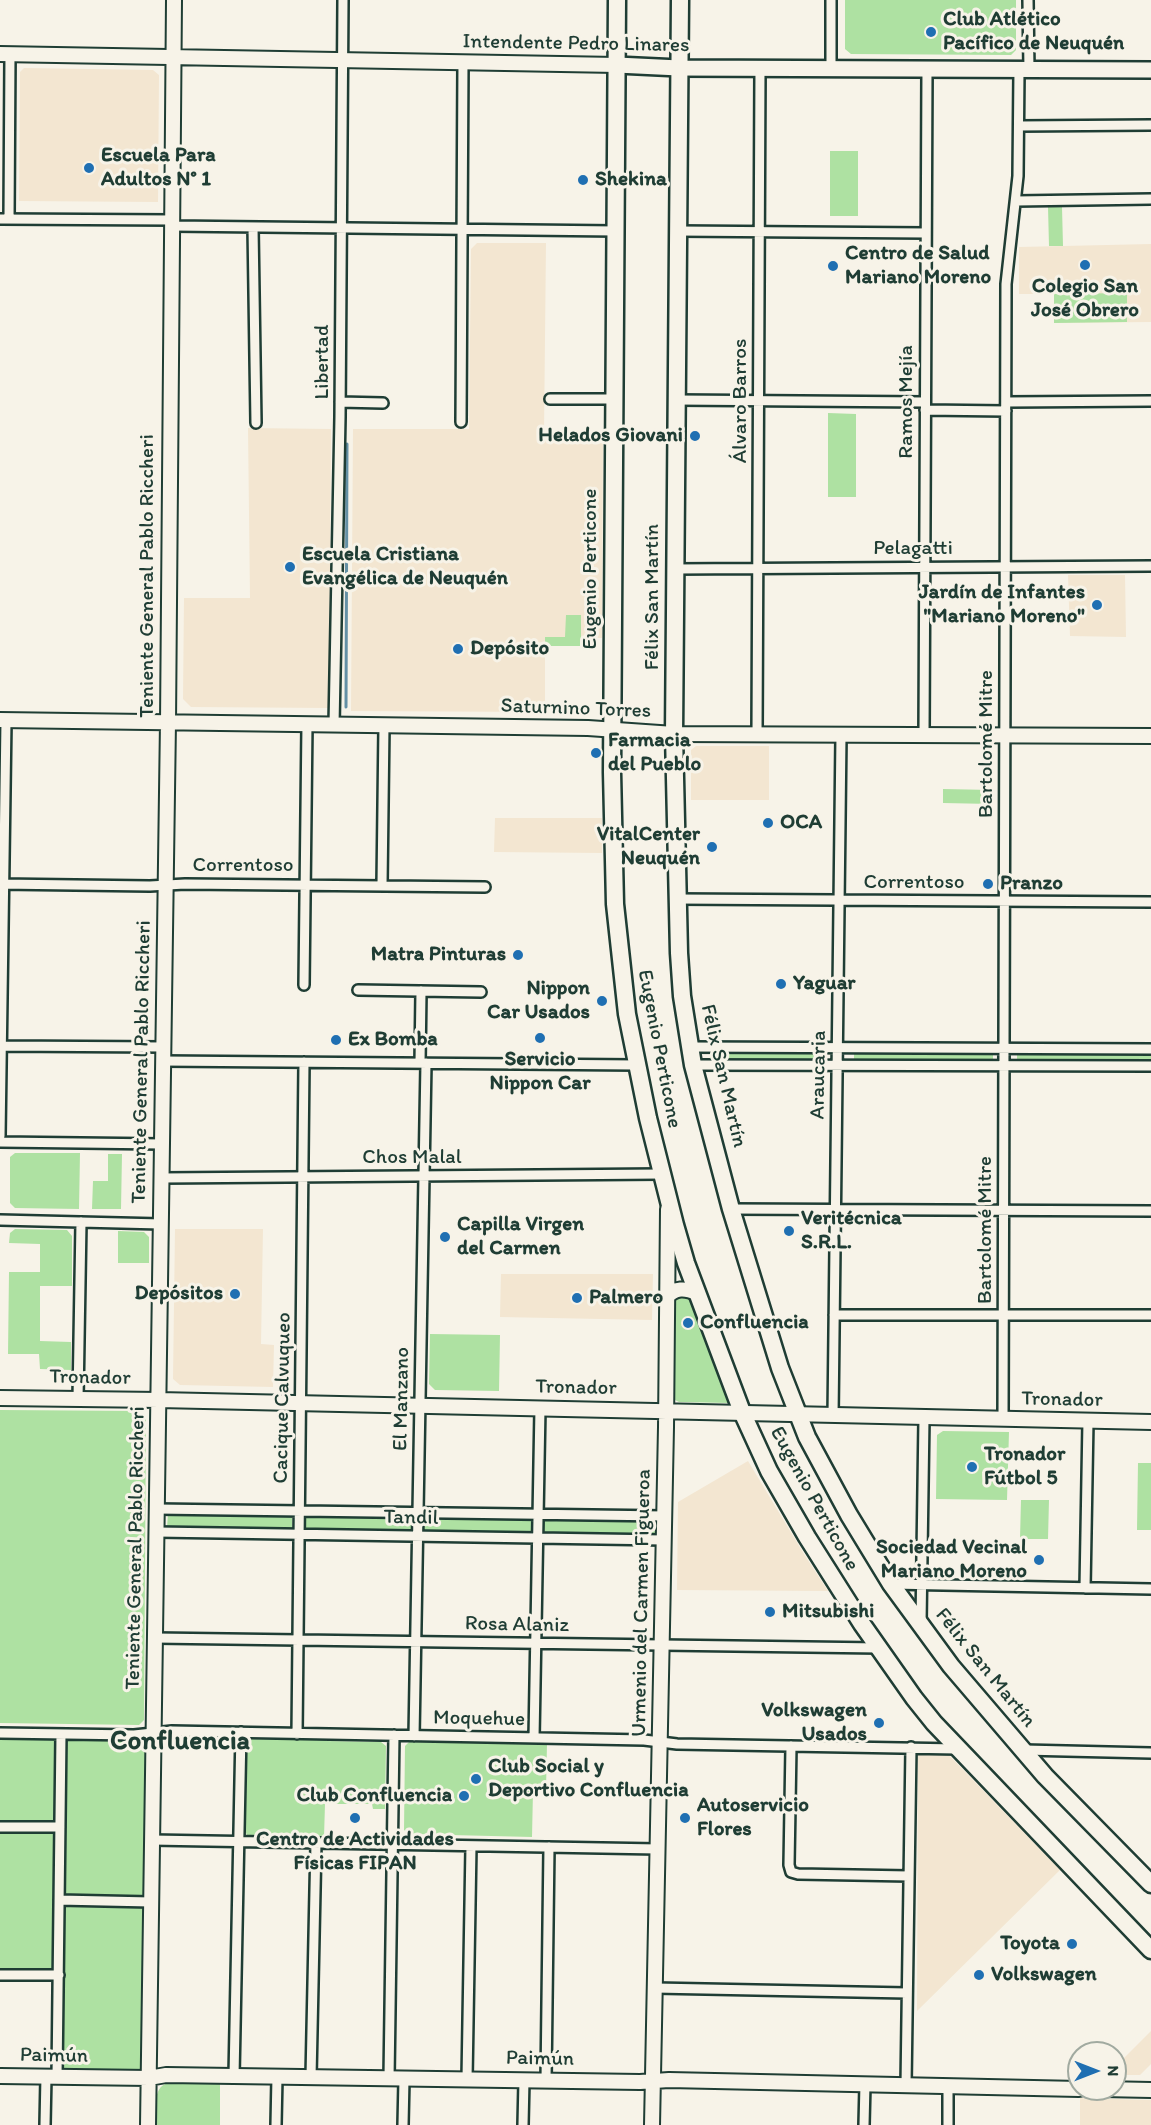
<!DOCTYPE html>
<meta charset="utf-8">
<style>
body{margin:0}
#map{position:relative;width:1151px;height:2125px;overflow:hidden;background:#f7f3e8;font-family:Itim,sans-serif}
canvas{display:block}
.north{position:absolute;left:1067px;top:2041px;width:60px;height:60px;box-sizing:border-box;background:#f7f3e8;border:2px solid #a1aaa0;border-radius:50%;rotate:90deg;font-size:16px;font-weight:700;line-height:24px;text-align:center;color:#1f3d34}
.north::after{content:'';display:block;margin:auto;width:21px;height:27px;background:#1f6fb2;clip-path:polygon(50% 0,100% 100%,50% 72%,0 100%)}
</style>
<div id="map">
<canvas width="1151" height="2125"></canvas>
<div class="north">N</div>
</div>
<script>
const c = document.querySelector('canvas').getContext('2d');
c.lineJoin = 'round';
function paint(path, color) { c.fillStyle = color; c.fill(path, 'evenodd'); }
function trace(path, color, width, dash) { c.strokeStyle = color; c.lineWidth = width; c.lineCap = dash ? 'butt' : 'round'; c.setLineDash(dash || []); c.stroke(path); }
function label(font, color, halo, rows, align = 'center') {
  c.font = font + ' Itim,sans-serif'; c.lineWidth = 6; c.setLineDash([]); c.textBaseline = 'middle'; c.strokeStyle = halo; c.fillStyle = color; for (const [text, x, y, turn = 0] of rows) {
    c.save(); c.translate(x, y); c.rotate((+turn || 0) * Math.PI / 180); c.textAlign = isNaN(turn) ? turn : align; if (halo) c.strokeText(text, 0, 0); c.fillText(text, 0, 0); c.restore();
  }
}
const built = new Path2D(`
 M 24,68 L 153,70 L 159,75 L 158,202 L 19,201 L 20,72 Z
 M 477,243 L 546,243 L 544,433 L 603,433 L 602,638 L 545,638 L 545,712 L 351,711 L 353,429 L 469,429 L 471,249 Z
 M 1151,244 L 1151,322 L 1054,323 L 1054,294 L 1019,294 L 1019,247 Z
 M 248,428 L 331,429 L 329,708 L 191,707 L 183,699 L 184,598 L 250,598 Z
 M 1068,575 L 1125,575 L 1126,637 L 1070,636 Z
 M 696,746 L 769,746 L 769,800 L 691,800 L 691,750 Z
 M 495,818 L 602,818 L 602,853 L 494,852 Z
 M 175,1229 L 263,1229 L 261,1344 L 274,1345 L 273,1387 L 180,1385 L 173,1379 Z
 M 501,1274 L 653,1274 L 652,1320 L 500,1317 Z
 M 748,1461 L 804,1554 L 828,1591 L 677,1590 L 678,1502 Z
 M 918,1754 L 948,1754 L 1060,1870 L 917,2011 Z
 M 1151,2031 L 1151,2064 L 1140,2075 L 1115,2075 L 1115,2067 Z
 M 1080,2098 L 1151,2100 L 1151,2125 L 1080,2125 Z`);
const green = new Path2D(`
 M 845,0 L 1016,0 L 1016,50 L 1011,55 L 851,54 L 845,49 Z
 M 830,151 L 858,151 L 858,216 L 830,216 Z
 M 1048,207 L 1062,207 L 1063,246 L 1049,246 Z
 M 1127,293 L 1127,322 L 1054,323 L 1054,294 Z
 M 828,413 L 856,414 L 856,497 L 828,497 Z
 M 566,615 L 581,615 L 581,646 L 545,646 L 545,637 L 565,637 Z
 M 943,789 L 992,790 L 992,804 L 943,803 Z
 M 710,1051 L 826,1052 L 826,1061 L 710,1060 Z
 M 854,1052 L 993,1052 L 993,1060 L 854,1060 Z
 M 1017,1052 L 1151,1053 L 1151,1060 L 1017,1060 Z
 M 15,1153 L 80,1153 L 79,1209 L 15,1208 L 10,1203 L 10,1157 Z
 M 108,1154 L 122,1154 L 121,1209 L 92,1209 L 93,1181 L 108,1181 Z
 M 15,1229 L 67,1230 L 72,1236 L 72,1286 L 40,1286 L 40,1341 L 71,1342 L 71,1370 L 40,1369 L 39,1354 L 8,1354 L 9,1272 L 40,1272 L 40,1244 L 9,1243 L 10,1233 Z
 M 118,1231 L 144,1232 L 149,1237 L 149,1263 L 118,1263 Z
 M 690,1295 L 730,1402 L 729,1403 L 679,1402 L 673,1399 L 674,1301 L 676,1296 Z
 M 430,1334 L 500,1335 L 499,1391 L 435,1390 L 429,1384 Z
 M 0,1410 L 139,1411 L 146,1419 L 144,1720 L 139,1725 L 0,1723 Z
 M 943,1431 L 1009,1432 L 1007,1500 L 936,1499 L 937,1435 Z
 M 1138,1463 L 1151,1463 L 1151,1530 L 1137,1530 Z
 M 1021,1500 L 1049,1500 L 1048,1539 L 1020,1539 Z
 M 168,1513 L 292,1515 L 292,1531 L 167,1528 Z
 M 305,1516 L 413,1517 L 413,1532 L 304,1531 Z
 M 423,1517 L 532,1519 L 532,1534 L 423,1532 Z
 M 544,1519 L 656,1521 L 656,1536 L 544,1534 Z
 M 248,1736 L 325,1737 L 326,1741 L 381,1742 L 386,1746 L 385,1809 L 373,1809 L 372,1804 L 325,1804 L 324,1837 L 247,1835 L 243,1827 L 245,1740 Z
 M 0,1737 L 57,1737 L 56,1821 L 0,1821 Z
 M 66,1738 L 147,1739 L 145,1897 L 65,1897 Z
 M 409,1742 L 547,1744 L 546,1790 L 533,1791 L 532,1837 L 410,1834 L 404,1830 L 405,1746 Z
 M 0,1832 L 55,1833 L 54,1970 L 0,1969 Z
 M 65,1904 L 145,1906 L 142,2070 L 61,2069 Z
 M 168,2083 L 220,2084 L 220,2125 L 157,2125 C 157,2112 151,2087 168,2083 Z`);
const stream = new Path2D(`
 M 346,707 L 347,444`);
const street = new Path2D(`
 M 1028,0 L 1029,70
 M 831,69 L 831,0
 M 1019,126 L 1151,125
 M 1016,201 L 1151,199
 M 0,219 L 172,220
 M 9,219 L 10,54
 M 172,226 L 616,231
 M 253,227 L 256,423
 M 678,231 L 926,233
 M 550,399 L 614,399
 M 677,400 L 925,402
 M 340,402 L 383,403
 M 1006,402 L 1151,401
 M 925,410 L 1006,411
 M 461,422 L 463,62
 M 675,569 L 1151,566
 M 334,725 L 340,417 L 343,0
 M 757,734 L 760,68
 M 924,735 L 927,69
 M 0,884 L 150,886 L 185,884 L 485,887
 M 382,885 L 384,725
 M 677,899 L 1151,902
 M 304,985 L 307,724
 M 358,990 L 481,992
 M 0,1046 L 164,1047
 M 690,1047 L 1151,1049
 M 163,1061 L 636,1065
 M 420,1063 L 421,991
 M 693,1065 L 1151,1066
 M 0,1136 L 6,721
 M 0,1142 L 162,1144
 M 162,1178 L 662,1174
 M 731,1209 L 1151,1211
 M 0,1220 L 161,1224
 M 834,1315 L 1151,1315
 M 78,1399 L 81,1222
 M 833,1416 L 841,735
 M 1003,1420 L 1006,284 L 1018,176 L 1019,70
 M 157,1509 L 665,1516
 M 157,1532 L 664,1540
 M 891,1584 L 1151,1589
 M 1085,1588 L 1088,1421
 M 921,1623 L 924,1418
 M 155,1638 L 879,1648
 M 0,1733 L 134,1735 L 172,1731 L 644,1740 L 677,1744 L 957,1749
 M 297,1734 L 304,1062
 M 414,1736 L 426,1063
 M 534,1738 L 540,1408
 M 791,1746 L 789,1865 L 791,1872 L 798,1874 L 909,1876
 M 1024,1750 L 1151,1753
 M 0,1827 L 60,1827
 M 152,1840 L 658,1849
 M 59,1900 L 151,1902
 M 0,1975 L 59,1975
 M 655,1988 L 907,1993
 M 234,2076 L 241,1732
 M 57,2077 L 61,1734
 M 311,2077 L 316,1843
 M 389,2078 L 394,1735
 M 467,2079 L 471,1846
 M 546,2080 L 549,1847
 M 906,2085 L 911,1747
 M 45,2125 L 46,2076
 M 276,2125 L 277,2077
 M 403,2125 L 404,2079
 M 523,2125 L 524,2080
 M 864,2125 L 865,2084
 M 948,2125 L 948,2086`);
const secondary = new Path2D(`
 M 0,54 L 617,65
 M 0,720 L 588,728 L 674,734 L 1151,736
 M 666,1298 C 675,1287 685,1288 697,1293
 M 0,1398 L 159,1400 L 1151,1422
 M 0,2076 L 149,2078 L 166,2075 L 640,2082 L 669,2080 L 1079,2089
 M 1102,2089 L 1151,2090
 M 148,2125 L 168,722 L 174,0
 M 652,2125 L 666,1427 L 668,1209`);
const primary = new Path2D(`
 M 617,65 L 679,68 L 1151,70`);
const highway = new Path2D(`
 M 617,0 L 612,772 L 615,904 L 627,1014 L 648,1118 L 675,1225 L 686,1263 L 742,1412 L 769,1471 L 807,1537 L 862,1624 L 914,1698 L 934,1723 L 1151,1950
 M 680,0 L 674,734 L 679,953 L 682,996 L 693,1065 L 731,1209 L 780,1368 L 807,1437 L 849,1515 L 891,1584 L 951,1666 L 1045,1776 L 1151,1884`);
const markers = [
 [931,32,6,"#1f6fb2"],
 [89,168,6,"#1f6fb2"],
 [583,180,6,"#1f6fb2"],
 [1085,265,6,"#1f6fb2"],
 [833,266,6,"#1f6fb2"],
 [695,436,6,"#1f6fb2"],
 [290,567,6,"#1f6fb2"],
 [1097,605,6,"#1f6fb2"],
 [458,649,6,"#1f6fb2"],
 [596,753,6,"#1f6fb2"],
 [768,823,6,"#1f6fb2"],
 [712,847,6,"#1f6fb2"],
 [988,884,6,"#1f6fb2"],
 [518,955,6,"#1f6fb2"],
 [781,984,6,"#1f6fb2"],
 [602,1001,6,"#1f6fb2"],
 [540,1038,6,"#1f6fb2"],
 [336,1040,6,"#1f6fb2"],
 [789,1231,6,"#1f6fb2"],
 [445,1237,6,"#1f6fb2"],
 [235,1294,6,"#1f6fb2"],
 [577,1298,6,"#1f6fb2"],
 [688,1323,6,"#1f6fb2"],
 [972,1467,6,"#1f6fb2"],
 [1039,1560,6,"#1f6fb2"],
 [770,1612,6,"#1f6fb2"],
 [879,1723,6,"#1f6fb2"],
 [476,1779,6,"#1f6fb2"],
 [464,1796,6,"#1f6fb2"],
 [355,1818,6,"#1f6fb2"],
 [685,1818,6,"#1f6fb2"],
 [1072,1944,6,"#1f6fb2"],
 [979,1975,6,"#1f6fb2"]
];
const poiNames = [
 ["Club Atlético",943,20],
 ["Pacífico de Neuquén",943,44],
 ["Escuela Para",101,156],
 ["Adultos N° 1",101,180],
 ["Shekina",595,180],
 ["Centro de Salud",845,254],
 ["Mariano Moreno",845,278],
 ["Colegio San",1085,287,"center"],
 ["José Obrero",1085,311,"center"],
 ["Helados Giovani",683,436,"right"],
 ["Escuela Cristiana",302,555],
 ["Evangélica de Neuquén",302,579],
 ["Jardín de Infantes",1085,593,"right"],
 ["\"Mariano Moreno\"",1085,617,"right"],
 ["Depósito",470,649],
 ["Farmacia",608,741],
 ["del Pueblo",608,765],
 ["OCA",780,823],
 ["VitalCenter",700,835,"right"],
 ["Neuquén",700,859,"right"],
 ["Pranzo",1000,884],
 ["Matra Pinturas",506,955,"right"],
 ["Yaguar",793,984],
 ["Nippon",590,989,"right"],
 ["Car Usados",590,1013,"right"],
 ["Ex Bomba",348,1040],
 ["Servicio",540,1060,"center"],
 ["Nippon Car",540,1084,"center"],
 ["Veritécnica",801,1219],
 ["S.R.L.",801,1243],
 ["Capilla Virgen",457,1225],
 ["del Carmen",457,1249],
 ["Depósitos",223,1294,"right"],
 ["Palmero",589,1298],
 ["Confluencia",700,1323],
 ["Tronador",984,1455],
 ["Fútbol 5",984,1479],
 ["Sociedad Vecinal",1027,1548,"right"],
 ["Mariano Moreno",1027,1572,"right"],
 ["Mitsubishi",782,1612],
 ["Volkswagen",867,1711,"right"],
 ["Usados",867,1735,"right"],
 ["Club Social y",488,1767],
 ["Deportivo Confluencia",488,1791],
 ["Club Confluencia",452,1796,"right"],
 ["Autoservicio",697,1806],
 ["Flores",697,1830],
 ["Centro de Actividades",355,1840,"center"],
 ["Físicas FIPAN",355,1864,"center"],
 ["Toyota",1060,1944,"right"],
 ["Volkswagen",991,1975]
];
const streetNames = [
 ["Intendente Pedro Linares",576,44,1],
 ["Libertad",323,362,-90],
 ["Álvaro Barros",741,401,-90],
 ["Ramos Mejía",907,402,-90],
 ["Pelagatti",913,549],
 ["Eugenio Perticone",591,569,-90],
 ["Teniente General Pablo Riccheri",148,576,-90],
 ["Félix San Martín",653,597,-90],
 ["Saturnino Torres",576,709,2],
 ["Bartolomé Mitre",987,744,-90],
 ["Correntoso",243,866],
 ["Correntoso",914,883],
 ["Eugenio Perticone",659,1049,79],
 ["Teniente General Pablo Riccheri",142,1062,-89],
 ["Araucaria",819,1075,-89],
 ["Félix San Martín",723,1076,77],
 ["Chos Malal",412,1158],
 ["Bartolomé Mitre",986,1230,-90],
 ["Tronador",90,1378,1],
 ["Tronador",576,1388,1],
 ["Cacique Calvuqueo",283,1398,-89],
 ["El Manzano",402,1399,-89],
 ["Tronador",1062,1400,1],
 ["Eugenio Perticone",814,1499,61],
 ["Tandil",411,1518,1],
 ["Teniente General Pablo Riccheri",136,1548,-89],
 ["Urmenio del Carmen Figueroa",642,1603,-89],
 ["Rosa Alaniz",517,1625,1],
 ["Félix San Martín",985,1668,51],
 ["Moquehue",479,1719,1],
 ["Paimún",54,2056,1],
 ["Paimún",540,2059,1]
];
const districtNames = [
 ["Confluencia",180,1742]
];
paint(built, '#f3e6d1');
paint(green, '#aee1a2');
trace(stream, '#6490a5', 3);
trace(street, '#1f3d34', 14);
trace(secondary, '#1f3d34', 18);
trace(primary, '#1f3d34', 20);
trace(highway, '#1f3d34', 21);
trace(street, '#f7f3e8', 9);
trace(secondary, '#f7f3e8', 14);
trace(primary, '#f7f3e8', 15);
trace(highway, '#f7f3e8', 16);
for (const [x, y, r, color] of markers) { const dot = new Path2D(); dot.arc(x, y, r, 0, 2 * Math.PI); c.fillStyle = color; c.fill(dot); trace(dot, '#f7f3e8', 2); }
label('bold 21px', '#1f3d34', '#f7f3e8', poiNames, 'left');
label('21px', '#1f3d34', '#f7f3e8', streetNames);
label('bold 27px', '#1f3d34', '#f7f3e8', districtNames);
</script>
